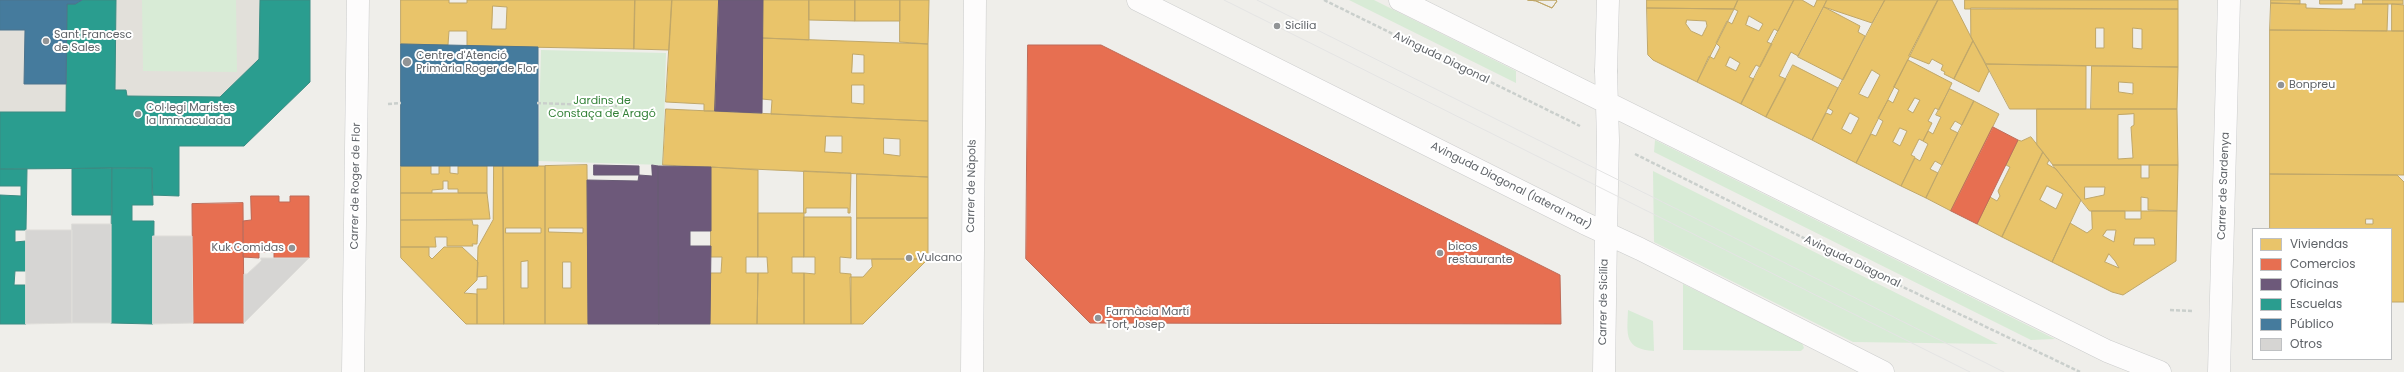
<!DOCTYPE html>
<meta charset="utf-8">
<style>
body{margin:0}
#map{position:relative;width:2404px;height:372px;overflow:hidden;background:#efeeea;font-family:Poppins,sans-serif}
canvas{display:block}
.legend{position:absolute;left:2252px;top:228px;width:140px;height:132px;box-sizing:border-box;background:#fff;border:1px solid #bfc1c3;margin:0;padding:5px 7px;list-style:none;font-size:12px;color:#5f6368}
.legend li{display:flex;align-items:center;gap:8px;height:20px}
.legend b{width:20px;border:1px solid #bfc1c3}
</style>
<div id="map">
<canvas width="2404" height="372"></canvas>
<ul class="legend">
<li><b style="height:11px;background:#e9c46a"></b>Viviendas</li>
<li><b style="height:11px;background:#e76f51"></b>Comercios</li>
<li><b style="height:11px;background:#6d597a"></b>Oficinas</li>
<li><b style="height:11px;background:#2a9d8f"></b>Escuelas</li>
<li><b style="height:11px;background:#457b9d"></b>Público</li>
<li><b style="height:11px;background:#d6d5d3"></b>Otros</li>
</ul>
</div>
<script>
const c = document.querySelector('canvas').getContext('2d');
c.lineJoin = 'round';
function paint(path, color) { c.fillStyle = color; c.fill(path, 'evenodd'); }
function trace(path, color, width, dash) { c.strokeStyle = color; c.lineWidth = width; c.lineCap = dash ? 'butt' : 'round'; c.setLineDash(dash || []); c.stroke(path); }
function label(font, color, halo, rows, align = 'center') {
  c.font = font + ' Poppins,sans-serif'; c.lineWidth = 4; c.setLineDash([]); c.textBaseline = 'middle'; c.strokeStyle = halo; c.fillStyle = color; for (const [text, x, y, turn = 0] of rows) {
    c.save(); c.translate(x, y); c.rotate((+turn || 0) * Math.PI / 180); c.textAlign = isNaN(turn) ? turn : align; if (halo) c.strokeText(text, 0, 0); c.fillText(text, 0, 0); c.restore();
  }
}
const education = new Path2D(`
 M 0,0 L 310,0 L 310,82 L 244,146 L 179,146 L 179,196 L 152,195 L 152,168 L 0,169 Z`);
const green = new Path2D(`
 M 142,0 L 236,0 L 237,72 L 143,71 Z
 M 1349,0 L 1374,0 L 1516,71 L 1516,83 Z
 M 541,50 L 666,53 L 663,165 L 538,161 Z
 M 1655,140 L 2055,339 L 2031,340 L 1654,152 Z
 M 1653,171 L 1998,344 L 1853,342 L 1654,242 Z
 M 1683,284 L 1802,343 L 1804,348 L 1801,351 L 1683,350 Z
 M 1628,310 L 1653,321 L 1654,351 C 1624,349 1627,335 1628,310 Z`);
const homes = new Path2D(`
 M 401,0 L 449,0 L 449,3 L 467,3 L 467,0 L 635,0 L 634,49 L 467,46 L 467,31 L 449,31 L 448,45 L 401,44 ZM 493,6 L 507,7 L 506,29 L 492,29 Z
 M 635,0 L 672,0 L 669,50 L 634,49 Z
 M 672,0 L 719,0 L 715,111 L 704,111 L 704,104 L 666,102 Z
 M 763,0 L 809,0 L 809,40 L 762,38 Z
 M 809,0 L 855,0 L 855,21 L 809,20 Z
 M 855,0 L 900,0 L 900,21 L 855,21 Z
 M 900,0 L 929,0 L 928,44 L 900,42 Z
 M 1528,0 L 1556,0 L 1557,1 L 1552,8 L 1536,1 Z
 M 1528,0 L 1556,0 L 1557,1 L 1552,8 L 1536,1 Z
 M 1647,0 L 1738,0 L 1734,9 L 1647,8 Z
 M 1738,0 L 1794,0 L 1778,31 L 1774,29 L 1767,42 L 1772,44 L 1760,67 L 1756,65 L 1749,77 L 1754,79 L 1741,104 L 1697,82 L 1709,56 L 1714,59 L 1720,47 L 1716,43 L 1727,21 L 1732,24 L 1738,11 L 1734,9 ZM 1749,16 L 1763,24 L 1759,31 L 1746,25 ZM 1730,57 L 1740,63 L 1736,71 L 1726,66 Z
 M 1794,0 L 1802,0 L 1814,7 L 1817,0 L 1827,0 L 1798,56 L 1791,52 L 1779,76 L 1786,79 L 1766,117 L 1741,104 Z
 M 1827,0 L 1885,0 L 1872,23 L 1824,7 Z
 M 1885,0 L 1938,0 L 1856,163 L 1812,140 L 1826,113 L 1831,115 L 1833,111 L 1828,108 ZM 1872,70 L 1880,75 L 1868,98 L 1859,94 ZM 1850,113 L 1859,118 L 1851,134 L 1842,129 Z
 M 1938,0 L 1952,0 L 1973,41 L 1954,79 L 1944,74 L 1945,72 L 1941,70 L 1943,65 L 1932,59 L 1929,64 L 1909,56 Z
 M 1965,0 L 2178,0 L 2178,9 L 1965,9 Z
 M 2271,0 L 2300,0 L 2300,4 L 2271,3 Z
 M 2320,0 L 2342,0 L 2342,4 L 2320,4 Z
 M 2363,0 L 2403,0 L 2403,4 L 2363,4 Z
 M 2271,3 L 2306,4 L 2306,8 L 2335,9 L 2355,9 L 2355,4 L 2388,4 L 2387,31 L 2270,30 Z
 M 2392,4 L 2404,5 L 2404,31 L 2392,31 Z
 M 1824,7 L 1860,26 L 1858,32 L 1865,36 L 1843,80 L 1798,57 Z
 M 1647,8 L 1734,9 L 1697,82 L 1653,60 L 1648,55 ZM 1687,20 L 1706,21 L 1707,26 L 1702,36 L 1691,31 L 1686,24 Z
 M 1971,8 L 2178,9 L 2178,67 L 1986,64 L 1971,37 ZM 2096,28 L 2104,28 L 2104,48 L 2096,48 ZM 2133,28 L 2142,29 L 2142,49 L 2133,48 Z
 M 2270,30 L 2404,31 L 2404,175 L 2270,174 Z
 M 762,38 L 928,44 L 928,121 L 771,114 L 772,100 L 762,99 ZM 853,54 L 864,55 L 864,73 L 852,73 ZM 852,85 L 864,85 L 864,104 L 852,103 Z
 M 1973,41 L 1989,71 L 1979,92 L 1954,79 Z
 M 1908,60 L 1952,83 L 1939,110 L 1935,108 L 1928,121 L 1932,123 L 1923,141 L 1919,139 L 1911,155 L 1915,157 L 1901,186 L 1856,163 L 1871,134 L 1876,136 L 1883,121 L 1878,118 L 1888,100 L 1893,103 L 1899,90 L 1894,87 ZM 1915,98 L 1920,100 L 1913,113 L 1908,110 ZM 1900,128 L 1907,131 L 1900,146 L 1893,142 Z
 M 1986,64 L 2086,66 L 2086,109 L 2010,109 Z
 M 1793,65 L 1838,88 L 1812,140 L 1766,117 Z
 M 2092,66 L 2178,67 L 2177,109 L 2091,109 ZM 2119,82 L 2133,83 L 2133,94 L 2119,92 Z
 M 1950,89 L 1974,101 L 1962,125 L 1955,121 L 1950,129 L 1958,133 L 1942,165 L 1935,161 L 1930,169 L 1938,173 L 1926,198 L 1901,186 L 1915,158 L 1920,161 L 1928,144 L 1923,141 L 1928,131 L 1933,134 L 1941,117 L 1936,115 Z
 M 1974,101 L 1999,114 L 1951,211 L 1926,198 Z
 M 666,109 L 928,121 L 928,177 L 663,165 ZM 826,136 L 842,136 L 842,153 L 825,152 ZM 884,138 L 900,139 L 900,156 L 884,154 Z
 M 2037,109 L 2177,109 L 2178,165 L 2053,165 L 2037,145 ZM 2134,114 L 2134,125 L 2131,127 L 2133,158 L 2118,159 L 2118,115 Z
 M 2031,137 L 2043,152 L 2002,237 L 1977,224 L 1990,197 L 1997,201 L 2000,196 L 1998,191 L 2010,167 L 2006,165 L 2018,140 L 2021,141 Z
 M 2043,152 L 2049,160 L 2047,164 L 2056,169 L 2081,200 L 2052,262 L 2002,237 ZM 2047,186 L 2063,194 L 2056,209 L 2040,200 Z
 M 587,165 L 588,324 L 545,324 L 545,166 ZM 549,228 L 583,228 L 583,233 L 549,232 ZM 563,262 L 571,262 L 571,288 L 563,288 Z
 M 2053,165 L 2141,165 L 2141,178 L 2149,178 L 2149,165 L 2178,165 L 2177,211 L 2148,210 L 2148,198 L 2141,197 L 2141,211 L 2090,211 ZM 2085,187 L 2105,187 L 2104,195 L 2085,199 Z
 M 401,166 L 431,166 L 431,174 L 439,174 L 439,166 L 450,166 L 450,173 L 458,174 L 458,166 L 487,166 L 487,193 L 458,193 L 458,189 L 448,189 L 448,181 L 443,181 L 443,189 L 432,190 L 432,193 L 401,193 Z
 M 494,166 L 503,166 L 504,324 L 477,324 L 477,289 L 487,289 L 487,276 L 477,277 L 478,247 L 493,220 Z
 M 503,166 L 545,166 L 545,324 L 504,324 ZM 506,228 L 541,228 L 541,233 L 506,233 ZM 528,261 L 528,288 L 521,288 L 521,262 Z
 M 711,167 L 758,170 L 758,257 L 746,257 L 746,273 L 758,273 L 757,324 L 710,324 L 710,273 L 721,273 L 722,257 L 711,257 Z
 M 804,171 L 851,173 L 850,213 L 848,213 L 848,208 L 806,208 L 806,213 L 804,213 Z
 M 857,174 L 928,177 L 928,218 L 857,218 Z
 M 2270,174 L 2397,175 L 2404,182 L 2404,302 L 2391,302 L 2391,229 L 2270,229 ZM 2366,219 L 2373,219 L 2373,224 L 2366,224 Z
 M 401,193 L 487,193 L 490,219 L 401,220 Z
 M 2092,211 L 2125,211 L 2125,219 L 2141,219 L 2141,211 L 2177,211 L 2176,261 L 2123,295 L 2112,292 L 2052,262 L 2070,223 L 2087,233 L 2092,229 ZM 2107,230 L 2116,230 L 2114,242 L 2103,236 ZM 2135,238 L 2154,238 L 2155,245 L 2134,245 ZM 2109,254 L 2115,261 L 2119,268 L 2105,262 Z
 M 758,213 L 804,213 L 804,257 L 792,257 L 792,273 L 804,273 L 804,324 L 757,324 L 758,273 L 768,273 L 767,257 L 758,257 Z
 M 804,217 L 851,217 L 851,258 L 840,257 L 840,273 L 851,274 L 851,324 L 804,324 L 804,273 L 815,274 L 815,257 L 804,257 Z
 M 857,218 L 928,218 L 928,259 L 857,259 Z
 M 401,220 L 472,220 L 473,225 L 478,225 L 477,244 L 472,244 L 473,246 L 447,246 L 447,237 L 435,237 L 436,247 L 401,247 Z
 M 401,247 L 429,247 L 429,256 L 432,259 L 444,247 L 462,247 L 478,262 L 477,280 L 464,293 L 477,294 L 477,324 L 466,324 L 454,312 L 401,258 Z
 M 872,259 L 928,259 L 863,324 L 851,324 L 850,277 L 863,277 L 872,267 Z`);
const shops = new Path2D(`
 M 1028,45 L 1101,45 L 1560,275 L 1561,324 L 1090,323 L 1026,259 Z
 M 1993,127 L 2018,140 L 1977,224 L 1951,211 Z
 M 251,196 L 279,196 L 279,202 L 290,202 L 290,196 L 309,196 L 309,258 L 274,258 L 274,252 L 259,252 L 259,258 L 243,257 L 243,221 L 251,220 Z
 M 243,203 L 244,323 L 193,323 L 192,204 Z`);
const offices = new Path2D(`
 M 719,0 L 763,0 L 762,113 L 715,111 Z
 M 594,165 L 639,166 L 639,175 L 594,175 Z
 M 652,165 L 658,166 L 659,324 L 588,324 L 587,180 L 638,181 L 639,175 L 652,176 Z
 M 658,166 L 711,167 L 711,231 L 690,231 L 690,246 L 711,246 L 710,324 L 659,324 Z`);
const schools = new Path2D(`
 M 82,0 L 116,0 L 115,90 L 126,90 L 127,96 L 220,97 L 259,59 L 260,0 L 310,0 L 310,82 L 244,146 L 179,146 L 179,196 L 152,195 L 152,168 L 0,169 L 0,112 L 66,112 L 67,4 L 75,4 Z
 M 112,168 L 152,168 L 153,205 L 132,205 L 132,221 L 154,221 L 153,324 L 111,323 Z
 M 112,168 L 112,215 L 72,215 L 72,169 Z
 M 0,169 L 27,169 L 26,230 L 15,230 L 15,242 L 26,241 L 26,271 L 15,271 L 14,285 L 26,285 L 26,324 L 0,324 L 0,195 L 21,196 L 21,186 L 0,186 Z`);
const public = new Path2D(`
 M 0,0 L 82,0 L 75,4 L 67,4 L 66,84 L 24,84 L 25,30 L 0,30 Z
 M 401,44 L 538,47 L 538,166 L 401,166 Z`);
const building = new Path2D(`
 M 72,224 L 111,224 L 111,323 L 72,323 Z
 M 26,230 L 72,230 L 72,323 L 26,324 Z
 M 153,236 L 192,236 L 193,323 L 153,324 Z
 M 261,258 L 309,258 L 244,323 L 244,274 L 247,274 L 261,261 Z`);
const path = new Path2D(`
 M 1324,0 L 1580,126
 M 537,103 L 617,106
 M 388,104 L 401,103
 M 1635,154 L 1874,273 L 2080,372
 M 2170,310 L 2193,311
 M 2296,359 L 2296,360`);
const minor = new Path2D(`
 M 1138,0 L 1584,223 L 1640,249 L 1883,372
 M 1606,71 L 1608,0
 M 353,372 L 358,0
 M 972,372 L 975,0
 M 1604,372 L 1606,233`);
const tertiary = new Path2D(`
 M 1400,0 L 2107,351 L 2160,372
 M 1606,71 L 1608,140 L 1606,233
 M 2219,372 L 2229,0`);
const tram = new Path2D(`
 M 1224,0 L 1970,372
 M 1257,0 L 2004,372`);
const markers = [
 [1277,26,4,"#919496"],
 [46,41,4,"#919496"],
 [407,62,5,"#919496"],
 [2281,85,4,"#919496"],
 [138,114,4,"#919496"],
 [292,248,4,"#919496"],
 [1440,253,4,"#919496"],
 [909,258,4,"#919496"],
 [1098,318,4,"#919496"]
];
const poiNames = [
 ["Sicília",1285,26],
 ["Sant Francesc",54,35],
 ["de Sales",54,48],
 ["Centre d'Atenció",416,56],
 ["Primària Roger de Flor",416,69],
 ["Bonpreu",2289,85],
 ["Col·legi Maristes",146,108],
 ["la Immaculada",146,121],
 ["bicos",1448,247],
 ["restaurante",1448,260],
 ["Kuk Comidas",284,248,"right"],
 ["Vulcano",917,258],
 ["Farmàcia Martí",1106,312],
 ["Tort, Josep",1106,325]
];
const streetNames = [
 ["Avinguda Diagonal",1441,58,26],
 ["Carrer de Roger de Flor",356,186,-89],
 ["Carrer de Nàpols",972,186,-89],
 ["Avinguda Diagonal (lateral mar)",1511,186,27],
 ["Carrer de Sardenya",2224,186,-88],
 ["Avinguda Diagonal",1852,262,26],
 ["Carrer de Sicília",1604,302,-89]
];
const parkNames = [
 ["Jardins de",602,101],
 ["Constaça de Aragó",602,114]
];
paint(education, '#e2e0da');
paint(green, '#d8ebd6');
paint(homes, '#e9c46a');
trace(homes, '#c0a769', 1);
paint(shops, '#e76f51');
trace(shops, '#be6b58', 1);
paint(offices, '#6d597a');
trace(offices, '#695c75', 1);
paint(schools, '#2a9d8f');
trace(schools, '#3a8c83', 1);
paint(public, '#457b9d');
trace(public, '#4d748d', 1);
paint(building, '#d6d5d3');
trace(building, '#deddd9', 1);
trace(minor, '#cbcccc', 23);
trace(tertiary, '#cbcccc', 23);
trace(path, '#cacfcc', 2.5, [4, 2]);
trace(minor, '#fdfcfc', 22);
trace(tertiary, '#fdfcfc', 22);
trace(tram, '#e4e4e4', 1);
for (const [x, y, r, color] of markers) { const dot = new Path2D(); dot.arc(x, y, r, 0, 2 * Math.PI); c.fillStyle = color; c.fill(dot); trace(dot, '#fff', 1.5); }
label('11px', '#5f6368', '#fff', poiNames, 'left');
label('11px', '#5f6368', '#fff', streetNames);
label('11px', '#348238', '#fff', parkNames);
</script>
